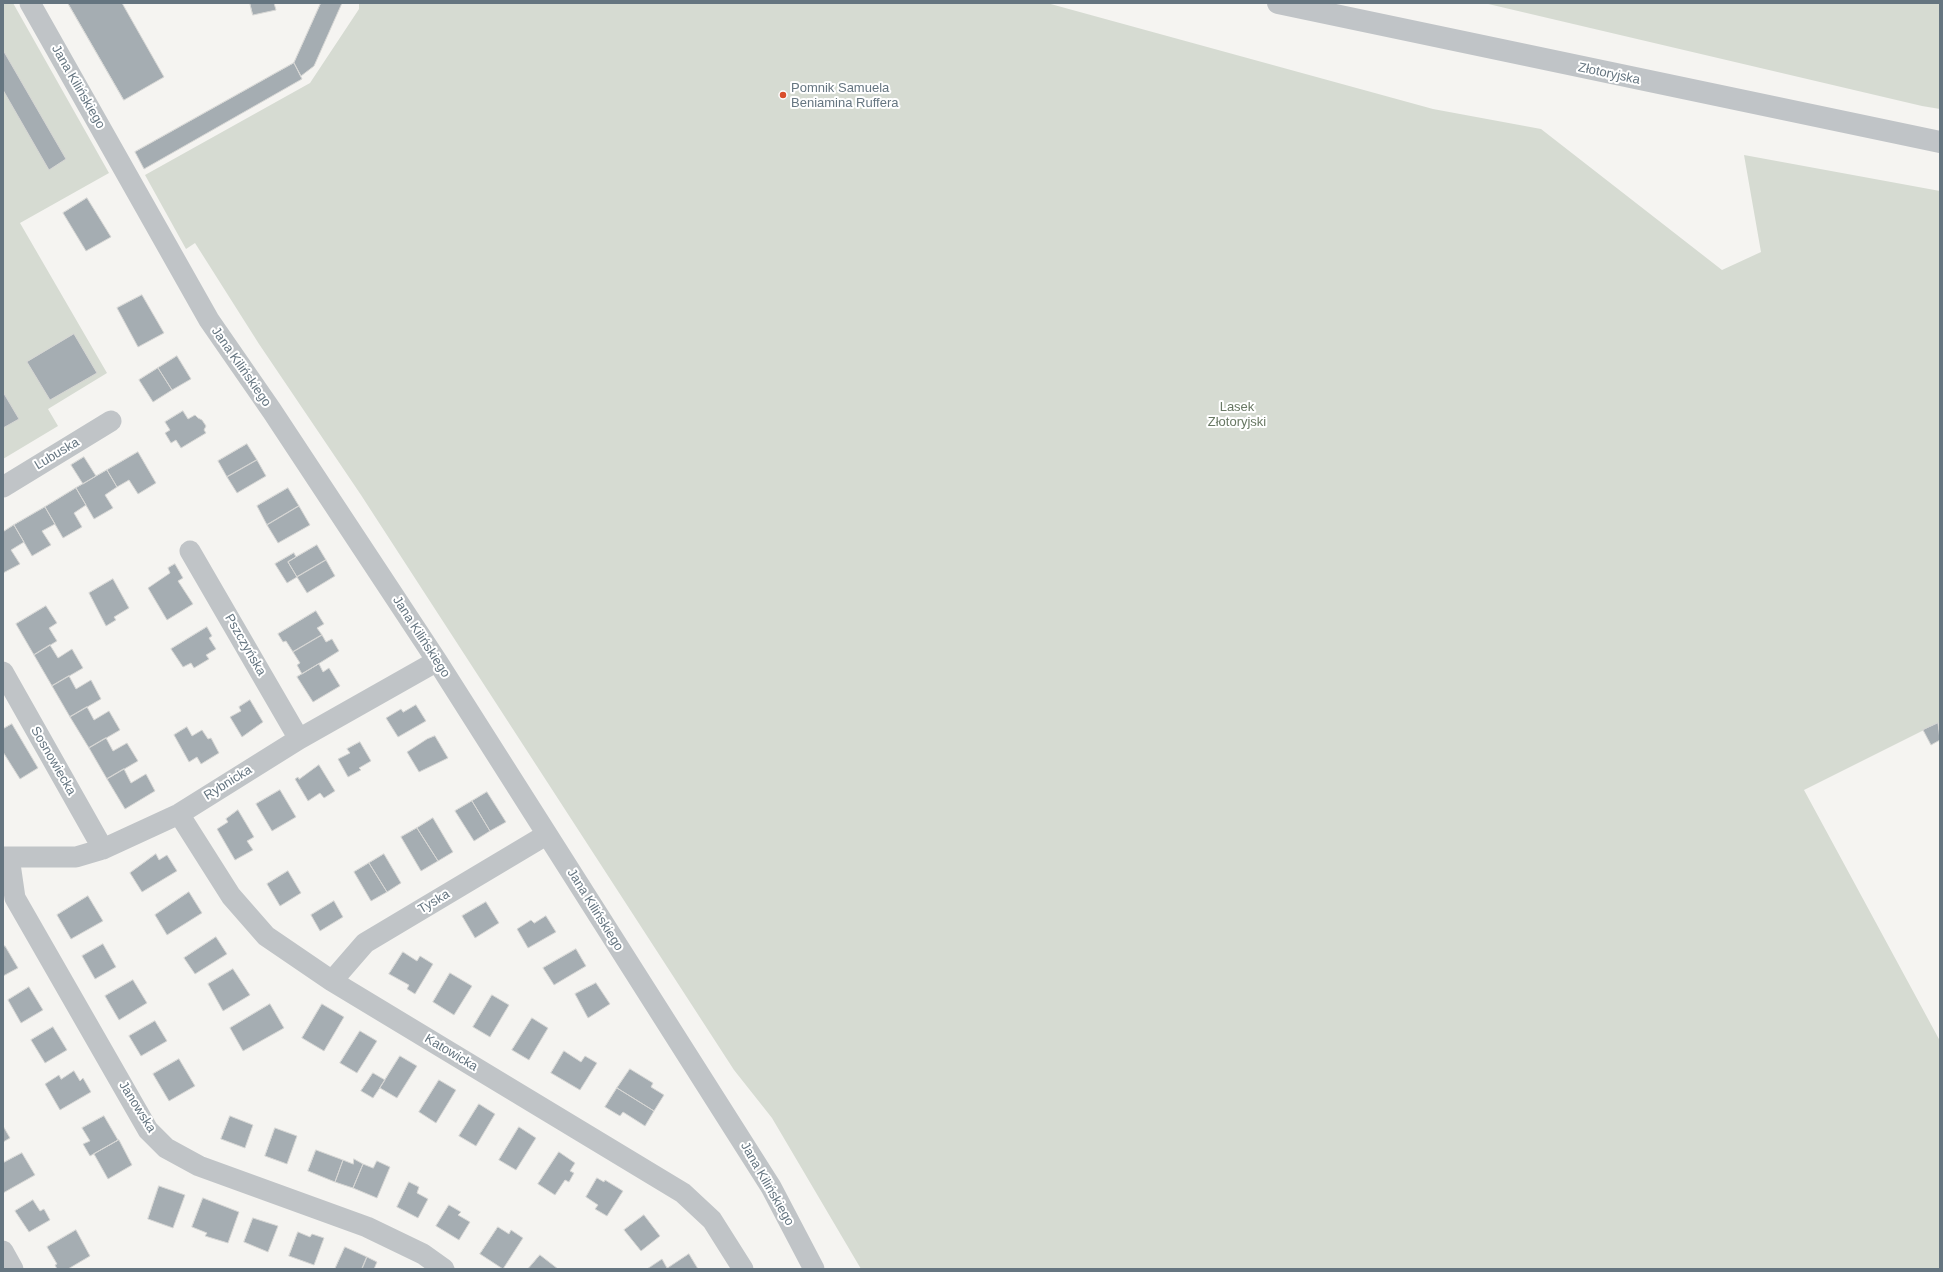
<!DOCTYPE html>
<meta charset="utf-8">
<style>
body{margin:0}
#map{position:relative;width:1943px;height:1272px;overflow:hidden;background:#f5f4f1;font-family:Helvetica,sans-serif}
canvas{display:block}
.frame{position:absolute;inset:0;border:4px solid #657580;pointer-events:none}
</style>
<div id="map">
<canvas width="1943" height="1272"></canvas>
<div class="frame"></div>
</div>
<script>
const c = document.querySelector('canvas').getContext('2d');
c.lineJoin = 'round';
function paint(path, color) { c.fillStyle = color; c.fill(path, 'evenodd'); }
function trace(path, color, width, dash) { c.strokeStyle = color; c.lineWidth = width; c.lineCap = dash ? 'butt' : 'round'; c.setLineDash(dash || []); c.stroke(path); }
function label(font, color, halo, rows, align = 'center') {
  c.font = font + ' Helvetica,sans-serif'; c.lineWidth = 4; c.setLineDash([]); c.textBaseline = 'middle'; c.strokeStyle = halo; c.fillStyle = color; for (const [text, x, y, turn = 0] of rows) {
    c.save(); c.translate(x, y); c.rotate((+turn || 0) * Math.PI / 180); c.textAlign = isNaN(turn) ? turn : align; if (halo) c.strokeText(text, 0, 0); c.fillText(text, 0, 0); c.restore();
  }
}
const green = new Path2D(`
 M 3,3 L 13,3 L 109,173 L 20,223 L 107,373 L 48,409 L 58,426 L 3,459 Z
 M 359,3 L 1047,3 L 1433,109 L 1541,129 L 1722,270 L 1761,252 L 1744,155 L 1940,191 L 1940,726 L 1938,723 L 1804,790 L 1940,1041 L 1940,1269 L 861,1269 L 772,1118 L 734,1070 L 361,495 L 259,344 L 195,243 L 186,249 L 145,175 L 310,83 L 359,9 Z
 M 1484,3 L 1940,3 L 1940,109 L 1922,106 Z`);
const building = new Path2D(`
 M 68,3 L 122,3 L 164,77 L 124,100 Z
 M 250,3 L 274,3 L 276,10 L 253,15 Z
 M 321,3 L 342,3 L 314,66 L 301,76 L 294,63 Z
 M 3,50 L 66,159 L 49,170 L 3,90 Z
 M 294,63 L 302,79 L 144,169 L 135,152 Z
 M 87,198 L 111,237 L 86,251 L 63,213 Z
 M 142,295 L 164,333 L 138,347 L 117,308 Z
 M 74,334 L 97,373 L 50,400 L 27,362 Z
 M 177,356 L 191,379 L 172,390 L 158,368 Z
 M 158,368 L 172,390 L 153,402 L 139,380 Z
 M 3,392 L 19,419 L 3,428 Z
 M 183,411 L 188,419 L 195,415 L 198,418 L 202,420 L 206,426 L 204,430 L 206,433 L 181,448 L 176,440 L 171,443 L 165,433 L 170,430 L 165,422 Z
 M 247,444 L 257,460 L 227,477 L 218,461 Z
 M 138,452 L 156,483 L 138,494 L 129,480 L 117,487 L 107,470 Z
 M 84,457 L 96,476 L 83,484 L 71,465 Z
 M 257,460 L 266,476 L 237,493 L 227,477 Z
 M 107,470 L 117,487 L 105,495 L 113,508 L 94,519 L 76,488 Z
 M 76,488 L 86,505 L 74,513 L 82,527 L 63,538 L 45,507 Z
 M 288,488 L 299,506 L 267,525 L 257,506 Z
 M 299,506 L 310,525 L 278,543 L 267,525 Z
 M 45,507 L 55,524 L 42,531 L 51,545 L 32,556 L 14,525 Z
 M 14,525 L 24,542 L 11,550 L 20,564 L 3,573 L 3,532 Z
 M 317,545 L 326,560 L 297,577 L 288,562 Z
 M 294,553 L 296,557 L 288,562 L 297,577 L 287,583 L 275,564 Z
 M 326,560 L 335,576 L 307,593 L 297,577 Z
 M 175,564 L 183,578 L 178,581 L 193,604 L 167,620 L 148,588 L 170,573 L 168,568 Z
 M 113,579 L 129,608 L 114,617 L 116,620 L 106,626 L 89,593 Z
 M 46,606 L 57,623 L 49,628 L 57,641 L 34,655 L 16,624 Z
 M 316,611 L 324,624 L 317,628 L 322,635 L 293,652 L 286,641 L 283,642 L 278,634 Z
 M 207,627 L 212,636 L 209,638 L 216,649 L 206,655 L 209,659 L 194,668 L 191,663 L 183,667 L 171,649 Z
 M 322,635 L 326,642 L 332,639 L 339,651 L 302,674 L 297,665 L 300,663 L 293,652 Z
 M 50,645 L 58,658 L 72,649 L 83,668 L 52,686 L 34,655 Z
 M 319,664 L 323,672 L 329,668 L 340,686 L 313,702 L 297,677 Z
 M 69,676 L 76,689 L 91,680 L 101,699 L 70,717 L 52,686 Z
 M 250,700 L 263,722 L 242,737 L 230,717 L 241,711 L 239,707 Z
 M 416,705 L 426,721 L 398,737 L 386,718 L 401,709 L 403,712 Z
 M 87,707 L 94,720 L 109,711 L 120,730 L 89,748 L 70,717 Z
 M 1938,723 L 1940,740 L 1931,745 L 1923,730 Z
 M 12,724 L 38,768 L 20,779 L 3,752 L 3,729 Z
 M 187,727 L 192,736 L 202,730 L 208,739 L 211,738 L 219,753 L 201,764 L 197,757 L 189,762 L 174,735 Z
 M 435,736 L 448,758 L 419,772 L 407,752 L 427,739 Z
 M 106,738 L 113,751 L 127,743 L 138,761 L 107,779 L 89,748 Z
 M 360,742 L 371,761 L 359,768 L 361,770 L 348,777 L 338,759 L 350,753 L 347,749 Z
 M 319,765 L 335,791 L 324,798 L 320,793 L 308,801 L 295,779 L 298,777 L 299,779 Z
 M 124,769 L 131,783 L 146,774 L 155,791 L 125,809 L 107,779 Z
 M 280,790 L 296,817 L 272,831 L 256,804 Z
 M 487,792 L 506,822 L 490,831 L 472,801 Z
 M 472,801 L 490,831 L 474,841 L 455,811 Z
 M 238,810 L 254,837 L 247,841 L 253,850 L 235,860 L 217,829 L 228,822 L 226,819 Z
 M 433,818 L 453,852 L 438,861 L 417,828 Z
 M 417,828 L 438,861 L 421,871 L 401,837 Z
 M 156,854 L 159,860 L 167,855 L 177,871 L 142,892 L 130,873 Z
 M 384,854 L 401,883 L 387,892 L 369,863 Z
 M 369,863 L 387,892 L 371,901 L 354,872 Z
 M 288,871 L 301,893 L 280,906 L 267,884 Z
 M 189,892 L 202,913 L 167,935 L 155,915 Z
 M 88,896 L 103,921 L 71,939 L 57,915 Z
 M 334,901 L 343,917 L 320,931 L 311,915 Z
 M 486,902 L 499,923 L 475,938 L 462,916 Z
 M 546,916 L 556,932 L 528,948 L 517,929 L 531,920 L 534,923 Z
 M 216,937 L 227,954 L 195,974 L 184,958 Z
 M 103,944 L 116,967 L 95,979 L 82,956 Z
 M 5,946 L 18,968 L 3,976 L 3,947 Z
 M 576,949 L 586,966 L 554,985 L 543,968 Z
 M 403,952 L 417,961 L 420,956 L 433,964 L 415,994 L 407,989 L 409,985 L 389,974 Z
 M 233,969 L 250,995 L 223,1011 L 208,984 Z
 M 450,973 L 472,986 L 454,1015 L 433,1002 Z
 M 133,980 L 147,1003 L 119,1020 L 105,996 Z
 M 596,983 L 610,1004 L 588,1018 L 575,994 Z
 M 29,987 L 43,1010 L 21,1023 L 8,1000 Z
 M 492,995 L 509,1005 L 490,1037 L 473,1027 Z
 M 270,1004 L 284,1028 L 243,1051 L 230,1028 Z
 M 322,1004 L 344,1017 L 324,1051 L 302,1038 Z
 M 532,1018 L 548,1028 L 529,1060 L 512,1050 Z
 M 155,1021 L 167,1041 L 141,1056 L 129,1036 Z
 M 53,1027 L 67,1050 L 45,1063 L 31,1040 Z
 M 360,1031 L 377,1041 L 357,1073 L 340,1063 Z
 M 564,1051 L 581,1062 L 585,1056 L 597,1063 L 580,1090 L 551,1073 Z
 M 400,1056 L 417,1066 L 397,1098 L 380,1088 Z
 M 179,1059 L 195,1086 L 169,1101 L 153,1074 Z
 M 630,1069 L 653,1083 L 651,1087 L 664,1095 L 654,1111 L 617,1088 Z
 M 74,1071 L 80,1081 L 83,1078 L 91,1092 L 60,1110 L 45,1084 L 59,1075 L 61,1079 Z
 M 373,1073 L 385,1080 L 373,1098 L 361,1091 Z
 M 439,1080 L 456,1090 L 436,1123 L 419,1112 Z
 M 617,1088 L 654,1111 L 645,1126 L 623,1112 L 620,1116 L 605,1107 Z
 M 479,1104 L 495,1114 L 476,1146 L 459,1136 Z
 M 104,1116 L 118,1140 L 90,1156 L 83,1144 L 90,1141 L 82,1128 Z
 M 230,1116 L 253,1125 L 245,1148 L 221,1139 Z
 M 3,1126 L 10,1138 L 3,1142 Z
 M 519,1127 L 536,1138 L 516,1170 L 499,1160 Z
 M 275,1128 L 297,1136 L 287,1164 L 265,1156 Z
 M 119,1140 L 132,1165 L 108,1179 L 94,1154 Z
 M 316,1150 L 343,1160 L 335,1182 L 308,1171 Z
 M 559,1152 L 575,1163 L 570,1171 L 574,1173 L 569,1182 L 565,1180 L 555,1195 L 538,1184 Z
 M 22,1153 L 35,1175 L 3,1193 L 3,1163 Z
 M 354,1159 L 363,1164 L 353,1188 L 335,1182 L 343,1160 L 353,1164 Z
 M 377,1161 L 390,1167 L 377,1198 L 353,1188 L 363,1164 L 373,1168 Z
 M 597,1178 L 604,1182 L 605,1180 L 623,1191 L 607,1216 L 595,1209 L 598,1205 L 586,1197 Z
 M 409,1182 L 419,1187 L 417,1193 L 428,1199 L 418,1218 L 397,1207 Z
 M 159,1186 L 185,1195 L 173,1228 L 148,1219 Z
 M 203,1198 L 239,1212 L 228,1243 L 205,1236 L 207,1233 L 192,1227 Z
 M 33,1200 L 40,1211 L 44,1209 L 50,1220 L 29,1232 L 15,1211 Z
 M 449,1205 L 461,1212 L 458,1215 L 470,1222 L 459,1240 L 436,1226 Z
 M 644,1215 L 660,1236 L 641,1251 L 624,1230 Z
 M 253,1218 L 278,1226 L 268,1252 L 244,1242 Z
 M 498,1227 L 509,1234 L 511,1230 L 523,1238 L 503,1269 L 480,1254 Z
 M 76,1230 L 90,1256 L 68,1269 L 57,1269 L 55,1265 L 57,1264 L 47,1247 Z
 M 298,1232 L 310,1237 L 312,1234 L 324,1238 L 314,1265 L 289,1256 Z
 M 345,1247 L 367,1257 L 362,1269 L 335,1269 Z
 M 689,1254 L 698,1269 L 647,1269 L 662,1259 L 667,1268 Z
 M 540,1255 L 558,1269 L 528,1269 Z
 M 367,1257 L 377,1262 L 374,1269 L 362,1269 Z`);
const minor = new Path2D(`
 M 30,3 L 209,320 L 272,411 L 437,661 L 771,1187 L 814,1269
 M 3,487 L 111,421
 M 190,551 L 299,739
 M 3,672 L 103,849
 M 179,814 L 231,896 L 266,936 L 332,981 L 683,1193 L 712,1220 L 743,1269
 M 3,857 L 76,857 L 103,849 L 179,814 L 299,739 L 437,661
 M 9,857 L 15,898 L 148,1130 L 166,1148 L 199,1166 L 367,1227 L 423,1254 L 444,1269
 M 332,981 L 365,943 L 546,835
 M 3,1251 L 13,1269`);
const tertiary = new Path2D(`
 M 1278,3 L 1940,142`);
const markers = [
 [783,95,4,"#d94e2c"]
];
const streetNames = [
 ["Złotoryjska",1609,74,12],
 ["Jana Kilińskiego",78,87,60],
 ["Jana Kilińskiego",241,367,55],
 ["Lubuska",57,454,-31],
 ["Jana Kilińskiego",421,637,57],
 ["Pszczyńska",245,645,60],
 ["Sosnowiecka",53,761,60],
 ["Rybnicka",228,783,-32],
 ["Tyska",434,902,-31],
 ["Jana Kilińskiego",595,910,58],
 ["Katowicka",451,1053,31],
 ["Janowska",137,1107,58],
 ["Jana Kilińskiego",767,1184,60]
];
const poiNames = [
 ["Pomnik Samuela",791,88],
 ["Beniamina Ruffera",791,103]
];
const parkNames = [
 ["Lasek",1237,407],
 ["Złotoryjski",1237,422]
];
paint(green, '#d6dbd2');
paint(building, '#a5adb2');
trace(building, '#d6d6d4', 1);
trace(minor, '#c0c4c7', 21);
trace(tertiary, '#c0c4c7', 22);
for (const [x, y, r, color] of markers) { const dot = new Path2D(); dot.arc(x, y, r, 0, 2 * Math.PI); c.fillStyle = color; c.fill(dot); trace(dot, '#fff', 1.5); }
label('13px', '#657580', '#fff', streetNames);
label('13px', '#657580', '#fff', poiNames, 'left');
label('13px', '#687863', '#fff', parkNames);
</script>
